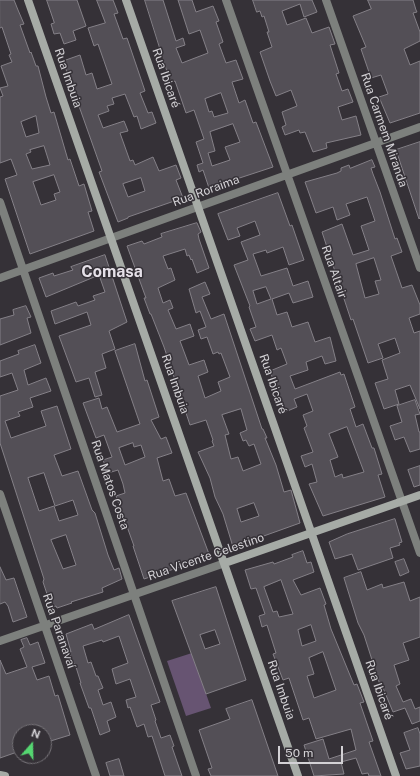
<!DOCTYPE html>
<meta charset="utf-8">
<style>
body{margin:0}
#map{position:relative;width:420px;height:776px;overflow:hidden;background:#353137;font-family:"Public Sans",sans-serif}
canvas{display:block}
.north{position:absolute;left:12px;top:724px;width:40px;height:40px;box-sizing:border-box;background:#353137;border:1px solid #747176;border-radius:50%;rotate:20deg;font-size:11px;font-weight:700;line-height:16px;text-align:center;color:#d3d1d5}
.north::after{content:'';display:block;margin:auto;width:14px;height:18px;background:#55d671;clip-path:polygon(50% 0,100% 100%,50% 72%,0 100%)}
.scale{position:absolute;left:278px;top:746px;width:65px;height:18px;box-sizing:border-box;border:2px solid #d3d1d5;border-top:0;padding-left:5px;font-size:12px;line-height:14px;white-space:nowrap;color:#d3d1d5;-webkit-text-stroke:3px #353137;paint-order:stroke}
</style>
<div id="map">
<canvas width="420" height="776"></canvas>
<div class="north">N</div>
<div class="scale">50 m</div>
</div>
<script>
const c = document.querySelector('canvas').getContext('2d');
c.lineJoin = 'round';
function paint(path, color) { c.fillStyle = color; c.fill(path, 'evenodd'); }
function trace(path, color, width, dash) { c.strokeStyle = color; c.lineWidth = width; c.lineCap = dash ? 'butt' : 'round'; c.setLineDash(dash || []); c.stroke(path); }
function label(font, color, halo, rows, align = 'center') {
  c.font = font + ' "Public Sans",sans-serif'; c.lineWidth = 3; c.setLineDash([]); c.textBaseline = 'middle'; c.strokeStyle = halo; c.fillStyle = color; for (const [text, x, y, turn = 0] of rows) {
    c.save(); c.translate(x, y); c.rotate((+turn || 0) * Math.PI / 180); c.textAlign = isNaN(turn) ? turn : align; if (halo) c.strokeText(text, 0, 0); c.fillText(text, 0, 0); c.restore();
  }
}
const green = new Path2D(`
 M 192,653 L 211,708 L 186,716 L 167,661 Z`);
const building = new Path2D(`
 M 0,0 L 14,0 L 18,10 L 24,24 L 20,25 L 30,53 L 31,52 L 36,66 L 38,66 L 46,97 L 51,113 L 54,112 L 68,160 L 70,159 L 79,186 L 84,184 L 92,211 L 88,212 L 94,231 L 30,254 L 5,179 L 17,175 L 11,159 L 0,163 L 0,97 L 3,96 L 0,88 L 8,86 L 1,66 L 12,62 L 9,55 L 11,54 L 2,27 L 0,28 ZM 36,116 L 39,133 L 26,137 L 21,122 ZM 44,146 L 50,165 L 32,169 L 26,154 L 31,152 L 30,150 ZM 54,175 L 60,192 L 54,194 L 56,200 L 41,205 L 33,182 Z
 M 47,0 L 77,0 L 86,26 L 73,31 L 76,40 L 64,44 L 60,33 L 54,34 L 51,24 L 54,23 Z
 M 97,0 L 113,0 L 118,13 L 114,14 L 123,39 L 127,38 L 145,91 L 140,93 L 148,113 L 152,112 L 156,123 L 141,129 L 137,116 L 134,117 L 125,94 L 112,98 L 114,104 L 107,106 L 109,111 L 98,115 L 103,128 L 124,121 L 128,131 L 120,133 L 130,161 L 133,160 L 135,165 L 153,157 L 159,171 L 176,165 L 181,178 L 176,180 L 183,198 L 128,217 L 128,218 L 118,222 L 99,172 L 102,171 L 63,61 L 80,55 L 86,75 L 92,73 L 97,89 L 112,84 L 98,44 L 94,46 L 88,28 L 105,23 ZM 141,178 L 145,191 L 128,197 L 123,184 Z
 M 145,0 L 163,0 L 176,41 L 183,38 L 185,45 L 176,48 L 182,63 L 208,53 L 200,30 L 189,34 L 178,0 L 192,0 L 196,12 L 213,6 L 219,21 L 216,22 L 223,42 L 219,44 L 226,63 L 236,60 L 243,79 L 232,82 L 239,103 L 245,100 L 253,123 L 256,122 L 273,167 L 209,188 L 203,170 L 199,172 L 197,165 L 203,163 L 196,142 L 204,139 L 194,110 L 186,113 L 175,81 L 171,83 ZM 221,93 L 228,113 L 214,117 L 212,111 L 209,112 L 205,99 ZM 233,124 L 240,142 L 225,147 L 230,160 L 212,166 L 208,153 L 215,151 L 210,132 Z
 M 253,0 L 312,0 L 317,12 L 304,17 L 300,4 L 282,11 L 287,25 L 306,18 L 312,33 L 329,27 L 335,44 L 330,45 L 339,73 L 336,74 L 342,91 L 348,89 L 353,102 L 338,107 L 342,120 L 356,116 L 361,135 L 326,143 L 327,148 L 313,152 L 305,132 L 300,133 L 299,130 L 285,135 L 282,127 L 286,125 L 282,112 L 297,106 L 291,90 L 276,96 L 270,81 L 260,52 L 272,47 L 267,32 L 269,32 L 264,16 L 262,17 L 260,11 L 257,12 Z
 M 368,0 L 413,0 L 416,10 L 417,12 L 413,13 L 420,32 L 420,41 L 404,49 L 410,65 L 420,61 L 420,113 L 390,123 L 379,97 L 388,94 L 381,75 L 371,78 L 361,49 L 366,47 L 353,16 L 371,9 Z
 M 420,142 L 420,218 L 419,219 L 396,150 Z
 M 372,160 L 375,167 L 371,168 L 373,174 L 380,192 L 395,239 L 397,238 L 402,252 L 391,256 L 402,288 L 412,285 L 420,305 L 420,314 L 409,318 L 414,333 L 420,331 L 420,409 L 410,385 L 395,390 L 399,404 L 384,409 L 375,383 L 388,379 L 382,360 L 400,353 L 395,338 L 378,344 L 383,358 L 368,363 L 353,319 L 351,320 L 322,232 L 342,224 L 353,255 L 369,250 L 361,226 L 375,221 L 367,197 L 346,204 L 350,215 L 337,220 L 333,207 L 316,213 L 305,182 L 337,173 L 341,171 L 341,168 L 349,165 L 350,168 ZM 374,258 L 381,280 L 375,281 L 379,294 L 365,298 L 356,264 Z
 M 278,193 L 290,226 L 292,225 L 304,260 L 289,265 L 283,247 L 267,253 L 266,250 L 253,254 L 261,276 L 287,268 L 293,286 L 308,281 L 313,297 L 293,303 L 289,293 L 272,299 L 277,315 L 287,312 L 292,327 L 308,322 L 315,342 L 330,337 L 336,361 L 325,364 L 322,356 L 306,362 L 308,370 L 290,376 L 295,389 L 340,372 L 341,375 L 344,374 L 355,407 L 350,409 L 356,427 L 363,424 L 372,448 L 374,448 L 382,474 L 378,475 L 385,497 L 323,516 L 309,484 L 317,482 L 312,464 L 305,467 L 301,456 L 313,452 L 304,428 L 307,426 L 303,415 L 313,411 L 307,394 L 294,399 L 297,407 L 285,412 L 270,371 L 287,364 L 281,348 L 277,350 L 272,335 L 255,341 L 250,329 L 256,327 L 249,307 L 250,306 L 234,265 L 248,260 L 241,242 L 260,235 L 255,221 L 237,228 L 240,236 L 228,240 L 218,214 ZM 266,287 L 271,299 L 257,304 L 253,291 ZM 347,427 L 364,472 L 343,478 L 342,474 L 335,477 L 330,460 L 338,457 L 329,434 Z
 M 197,223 L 201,232 L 198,234 L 199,239 L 209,268 L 197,273 L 192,259 L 191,260 L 189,255 L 187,256 L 185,249 L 163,256 L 168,269 L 171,268 L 175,280 L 158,288 L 163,303 L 170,300 L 173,308 L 168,310 L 176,329 L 190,324 L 194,336 L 180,341 L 189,365 L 204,360 L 208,372 L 198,376 L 205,398 L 221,391 L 218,382 L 230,377 L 221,353 L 219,354 L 218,352 L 213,354 L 207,337 L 201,339 L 198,330 L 206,327 L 200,311 L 196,313 L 189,289 L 205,282 L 210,294 L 202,297 L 211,319 L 224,314 L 262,429 L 263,429 L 267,438 L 265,438 L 276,465 L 284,492 L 291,490 L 300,523 L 233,547 L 223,514 L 215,497 L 210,478 L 198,452 L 214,446 L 212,441 L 213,440 L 206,420 L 190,425 L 164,347 L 151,314 L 150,314 L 144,298 L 146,298 L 127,246 L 142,241 L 144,244 L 162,237 L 161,234 ZM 241,409 L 247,430 L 240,433 L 243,441 L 246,440 L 249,446 L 254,444 L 261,464 L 243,471 L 238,457 L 231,459 L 225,435 L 229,434 L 222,415 ZM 254,503 L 259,516 L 241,522 L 237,509 Z
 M 105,255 L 127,322 L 109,331 L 115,349 L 102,354 L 106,368 L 95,372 L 102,395 L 95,397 L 89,378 L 76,382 L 59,336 L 91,325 L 87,312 L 55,324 L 51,311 L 76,302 L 78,306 L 95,300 L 93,296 L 105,292 L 99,275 L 46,297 L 39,278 L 53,273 L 54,276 L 73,270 L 71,267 Z
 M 26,306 L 31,317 L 27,318 L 31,333 L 0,345 L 0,319 L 14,315 L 13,310 Z
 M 135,344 L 145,381 L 147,380 L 159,417 L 151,420 L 161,439 L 166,437 L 172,453 L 157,458 L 163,481 L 169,479 L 175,496 L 186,493 L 209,554 L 192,560 L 192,563 L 144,579 L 133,546 L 134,546 L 116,496 L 125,493 L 123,484 L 118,470 L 108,473 L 103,460 L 112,457 L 104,435 L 96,438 L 83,403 L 99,398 L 102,409 L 107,407 L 117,432 L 140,424 L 115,351 ZM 133,443 L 134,447 L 141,445 L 145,457 L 125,465 L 119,448 Z
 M 35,345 L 41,363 L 24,370 L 28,385 L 46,378 L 51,391 L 30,398 L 33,407 L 18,412 L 20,416 L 5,421 L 11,438 L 46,426 L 41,411 L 57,406 L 71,449 L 54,455 L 62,476 L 78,471 L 92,510 L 95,513 L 108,555 L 114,570 L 119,568 L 122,579 L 102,588 L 103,592 L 71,602 L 72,603 L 57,608 L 56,606 L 49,608 L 45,595 L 47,594 L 43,582 L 44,579 L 0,443 L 0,396 L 18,390 L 12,373 L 0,377 L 0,361 L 19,354 L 18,351 ZM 44,473 L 55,506 L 73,500 L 78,515 L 59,521 L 54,506 L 39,511 L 28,478 ZM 66,535 L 76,565 L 63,569 L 51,540 Z
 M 415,400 L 420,414 L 415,415 L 419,432 L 420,432 L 420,449 L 410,452 L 404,437 L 395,440 L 390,426 L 402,422 L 397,406 Z
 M 420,466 L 420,485 L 414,487 L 408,470 Z
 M 395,519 L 402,542 L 399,543 L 400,545 L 390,548 L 393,558 L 358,570 L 352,554 L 335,559 L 329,542 L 347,534 Z
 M 303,551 L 307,563 L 311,562 L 314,572 L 293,580 L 301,595 L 320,588 L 326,604 L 324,605 L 331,629 L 354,685 L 357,684 L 364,702 L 360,703 L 373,741 L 369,742 L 381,776 L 369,776 L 368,773 L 362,774 L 356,758 L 341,762 L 344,774 L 314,776 L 304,745 L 323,739 L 329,759 L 356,750 L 351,729 L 316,739 L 309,718 L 303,720 L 289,678 L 283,680 L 273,654 L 276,653 L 267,625 L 262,627 L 259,616 L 265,614 L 256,588 L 251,589 L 245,570 L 273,562 L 274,564 L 293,557 L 292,555 ZM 281,580 L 293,614 L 279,617 L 277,611 L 273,612 L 264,587 ZM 311,625 L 316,641 L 302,646 L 298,630 ZM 323,652 L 336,690 L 314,698 L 307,676 L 314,674 L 309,658 Z
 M 404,559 L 409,572 L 400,576 L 395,562 Z
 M 0,567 L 6,580 L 14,578 L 27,617 L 13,622 L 8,606 L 5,602 L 0,604 Z
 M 361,572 L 367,590 L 382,584 L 383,588 L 404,582 L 410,601 L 420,597 L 420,637 L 403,643 L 409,660 L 394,665 L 400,684 L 396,686 L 403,702 L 411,699 L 415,709 L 420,707 L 420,721 L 412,724 L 405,708 L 393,712 L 383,688 L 381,688 L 364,635 L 358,623 L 344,578 Z
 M 216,587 L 246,680 L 206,694 L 172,601 ZM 215,630 L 220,644 L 205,649 L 200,635 Z
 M 129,615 L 160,702 L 151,705 L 156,720 L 155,721 L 161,738 L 170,735 L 174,746 L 172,747 L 182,776 L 165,776 L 152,736 L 148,737 L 144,724 L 137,727 L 130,707 L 128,708 L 126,700 L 136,697 L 130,679 L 116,684 L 112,669 L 128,663 L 119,636 L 103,642 L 102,640 L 83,646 L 88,663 L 91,662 L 96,676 L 98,676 L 103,688 L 98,690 L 103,705 L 111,702 L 116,717 L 107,721 L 110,731 L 100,735 L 91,708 L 89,708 L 80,683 L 81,683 L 75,664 L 74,664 L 69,652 L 71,652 L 66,634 L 92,624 L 94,629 Z
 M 27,638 L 30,645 L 38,642 L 45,663 L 32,667 L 37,680 L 49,676 L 55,696 L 58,695 L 70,735 L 44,743 L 44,732 L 20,732 L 20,751 L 0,758 L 0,660 L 6,674 L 27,667 L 20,649 L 24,647 L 21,640 Z
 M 252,700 L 278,776 L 211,776 L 208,769 L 212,768 L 199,730 L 230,719 L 226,709 Z
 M 418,728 L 420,734 L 420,766 L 406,769 L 400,753 L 410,750 L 404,733 Z
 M 119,759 L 124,776 L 110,776 L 106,763 Z`);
const street = new Path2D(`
 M 226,0 L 420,553
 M 326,0 L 420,268
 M 0,202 L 196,776
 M 0,278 L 420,127
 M 0,494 L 96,776
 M 0,641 L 225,563`);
const secondary = new Path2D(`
 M 28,0 L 298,776
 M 126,0 L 396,776
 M 225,563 L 420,495
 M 0,775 L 5,776`);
const streetNames = [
 ["Rua Imbuia",68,78,71],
 ["Rua Ibicaré",166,78,71],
 ["Rua Carmem Miranda",384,130,71],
 ["Rua Roraima",206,191,-20],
 ["Rua Altair",334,272,71],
 ["Rua Imbuia",175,384,71],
 ["Rua Ibicaré",273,384,71],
 ["Rua Matos Costa",110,485,71],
 ["Rua Vicente Celestino",206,557,-19],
 ["Rua Paranavaí",59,631,71],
 ["Rua Imbuia",281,690,71],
 ["Rua Ibicaré",379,690,71]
];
const districtNames = [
 ["Comasa",112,272]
];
paint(green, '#675472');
paint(building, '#534f56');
trace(building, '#848087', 1);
trace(street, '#7d807d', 8);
trace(secondary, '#a6aba6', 8);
label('12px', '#d3d1d5', '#353137', streetNames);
label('bold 16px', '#e6e1e9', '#353137', districtNames);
</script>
